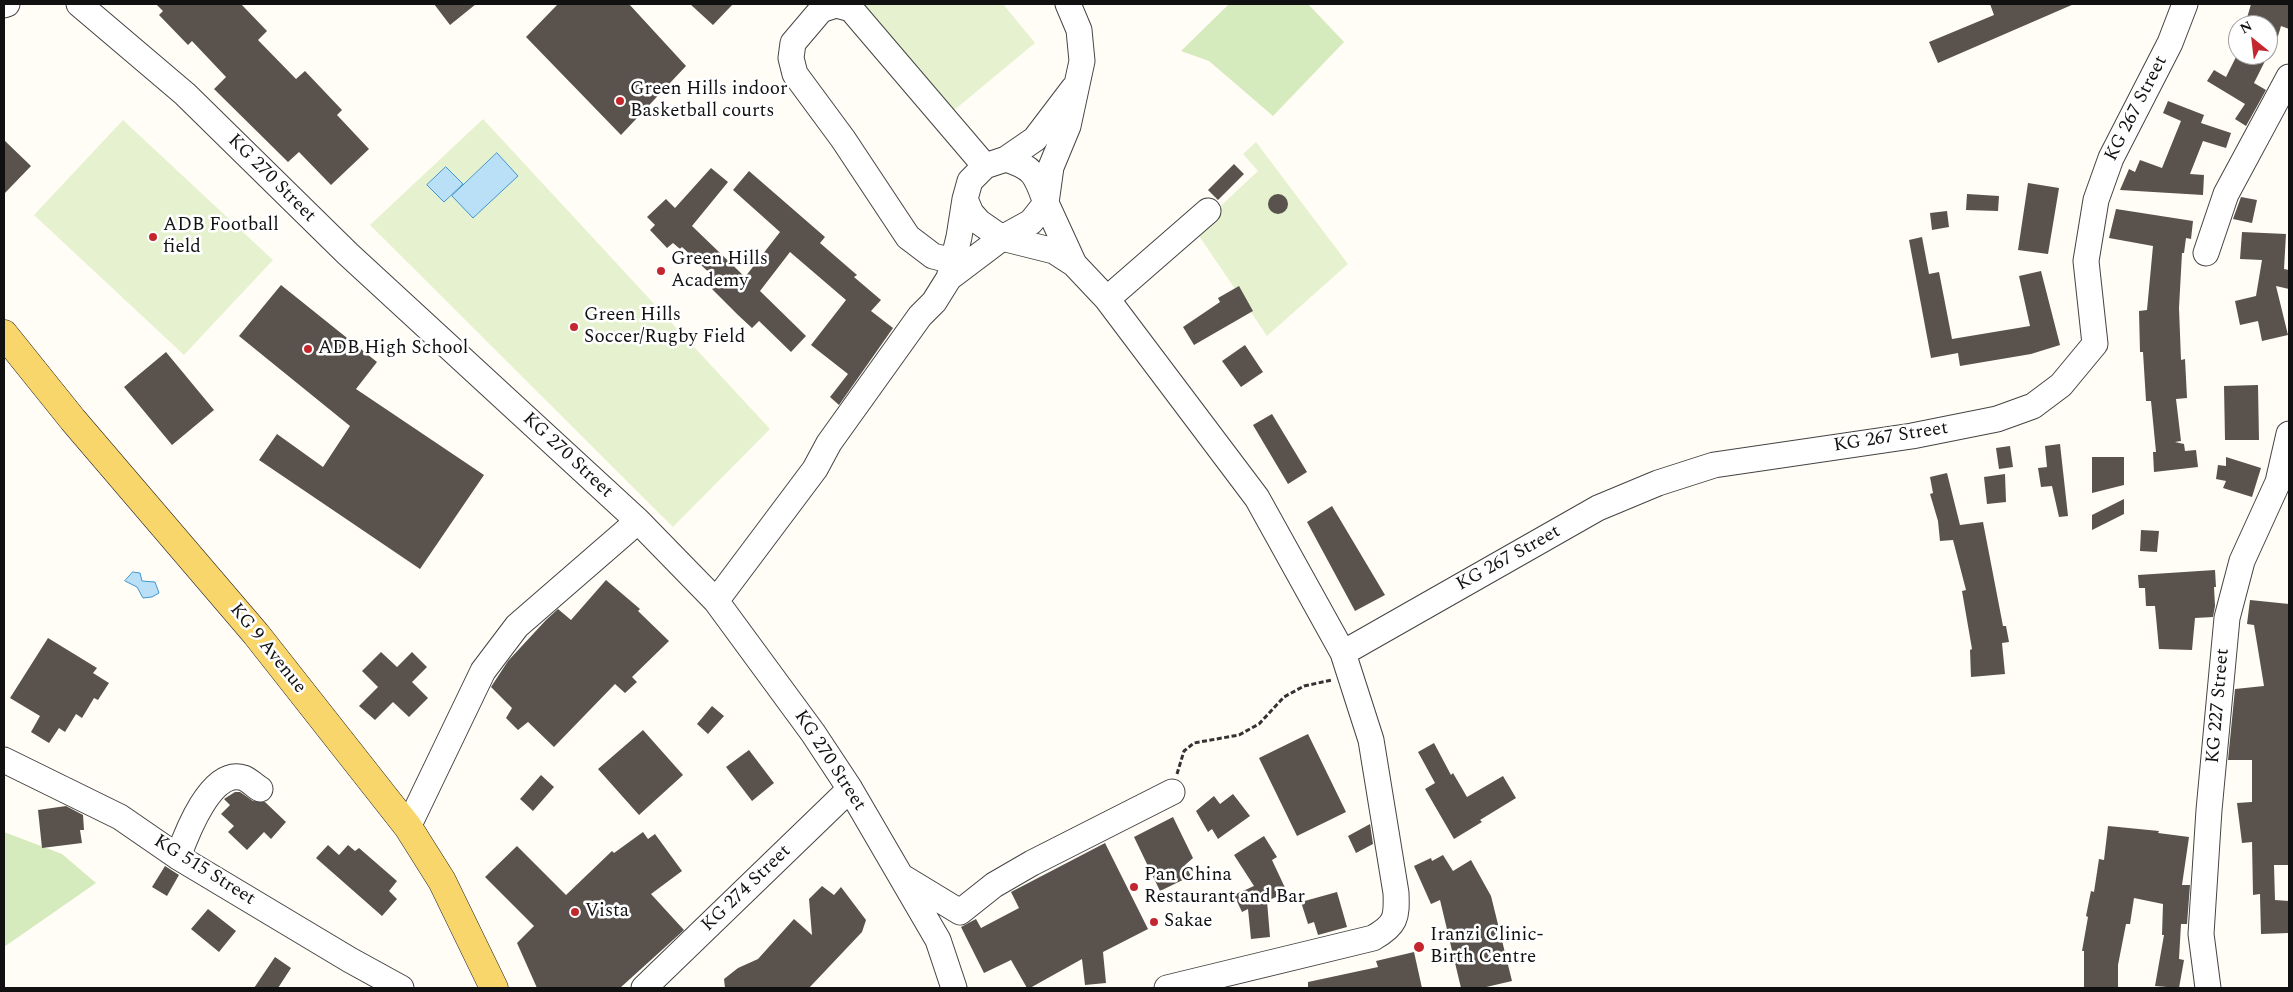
<!DOCTYPE html>
<style>
body{margin:0}
#map{position:relative;width:2293px;height:992px;overflow:hidden;background:#fffdf5;font-family:Spectral,serif}
canvas{display:block}
.frame{position:absolute;inset:0;border:5px solid #111;pointer-events:none}
.north{position:absolute;left:2228px;top:15px;width:50px;height:50px;box-sizing:border-box;background:#fff;border:1px solid #a0a0a0;border-radius:50%;rotate:331deg;font-size:14px;font-weight:700;line-height:20px;text-align:center;color:#111}
.north::after{content:'';display:block;margin:auto;width:18px;height:22px;background:#c4262e;clip-path:polygon(50% 0,100% 100%,50% 72%,0 100%)}
</style>
<div id="map">
<canvas width="2293" height="992"></canvas>
<div class="frame"></div>
<div class="north">N</div>
</div>
<script>
const c = document.querySelector('canvas').getContext('2d');
c.lineJoin = 'round';
function paint(path, color) { c.fillStyle = color; c.fill(path, 'evenodd'); }
function trace(path, color, width, dash) { c.strokeStyle = color; c.lineWidth = width; c.lineCap = dash ? 'butt' : 'round'; c.setLineDash(dash || []); c.stroke(path); }
function label(font, color, halo, rows, align = 'center') {
  c.font = font + ' Spectral,serif'; c.lineWidth = 5; c.setLineDash([]); c.textBaseline = 'middle'; c.strokeStyle = halo; c.fillStyle = color; for (const [text, x, y, turn = 0] of rows) {
    c.save(); c.translate(x, y); c.rotate((+turn || 0) * Math.PI / 180); c.textAlign = isNaN(turn) ? turn : align; if (halo) c.strokeText(text, 0, 0); c.fillText(text, 0, 0); c.restore();
  }
}
const green = new Path2D(`
 M 1229,4 L 1308,4 L 1344,42 L 1273,116 L 1209,61 L 1181,51 Z
 M 4,832 L 62,854 L 96,883 L 4,947 Z`);
const pitch = new Path2D(`
 M 855,4 L 1003,4 L 1035,43 L 947,116 Z
 M 483,119 L 770,429 L 673,527 L 370,225 Z
 M 123,120 L 273,260 L 184,355 L 34,215 Z
 M 1256,142 L 1348,264 L 1267,336 L 1195,230 L 1258,171 L 1243,154 Z`);
const water = new Path2D(`
 M 497,153 L 518,176 L 473,218 L 452,196 Z
 M 446,167 L 463,184 L 444,202 L 427,185 Z
 M 133,572 L 140,573 L 142,581 L 155,582 L 159,593 L 152,597 L 143,598 L 137,587 L 125,581 Z`);
const building = new Path2D(`
 M 156,4 L 241,4 L 267,31 L 258,40 L 296,79 L 305,71 L 342,110 L 337,115 L 369,149 L 331,185 L 299,152 L 288,162 L 214,89 L 226,77 L 192,41 L 188,45 L 159,15 L 163,11 Z
 M 434,4 L 476,4 L 450,25 Z
 M 558,4 L 629,4 L 686,66 L 621,135 L 526,37 Z
 M 690,4 L 733,4 L 713,25 Z
 M 1990,4 L 2074,4 L 1938,63 L 1929,42 L 1994,15 Z
 M 2251,4 L 2289,4 L 2289,29 L 2281,26 L 2272,56 L 2268,56 L 2268,25 L 2245,25 Z
 M 2237,55 L 2268,55 L 2254,83 L 2266,90 L 2246,126 L 2235,119 L 2245,104 L 2207,81 L 2214,70 L 2226,77 Z
 M 2168,101 L 2204,115 L 2201,123 L 2231,133 L 2226,148 L 2203,141 L 2190,174 L 2204,175 L 2203,195 L 2120,190 L 2129,169 L 2135,172 L 2140,160 L 2162,168 L 2181,121 L 2163,113 Z
 M 4,140 L 31,166 L 4,194 Z
 M 1234,164 L 1244,174 L 1218,200 L 1208,190 Z
 M 711,168 L 728,182 L 692,226 L 745,277 L 780,232 L 733,190 L 749,171 L 825,237 L 820,243 L 857,275 L 854,277 L 881,300 L 871,311 L 893,328 L 839,405 L 830,397 L 848,374 L 811,345 L 846,300 L 790,252 L 760,291 L 806,336 L 791,352 L 759,321 L 752,328 L 738,315 L 712,289 L 719,282 L 682,247 L 680,249 L 673,243 L 667,248 L 650,230 L 655,225 L 647,217 L 666,199 L 675,208 Z
 M 2028,183 L 2059,188 L 2048,254 L 2018,250 Z
 M 1967,194 L 1999,196 L 1998,211 L 1966,210 Z
 M1268 204a10 10 0 1 1 20 0a10 10 0 1 1-20 0Z
 M 2241,197 L 2257,200 L 2252,223 L 2233,219 Z
 M 2116,209 L 2193,221 L 2191,239 L 2186,238 L 2184,253 L 2182,253 L 2179,308 L 2181,360 L 2185,359 L 2187,398 L 2176,399 L 2181,441 L 2175,442 L 2184,444 L 2185,451 L 2196,450 L 2198,467 L 2154,472 L 2153,452 L 2156,452 L 2151,401 L 2146,401 L 2143,352 L 2140,352 L 2139,311 L 2147,310 L 2153,246 L 2109,238 Z
 M 1947,211 L 1949,227 L 1932,230 L 1930,213 Z
 M 2242,232 L 2286,234 L 2284,269 L 2289,270 L 2289,289 L 2276,286 L 2288,335 L 2262,341 L 2258,321 L 2240,325 L 2235,301 L 2256,296 L 2262,260 L 2240,259 Z
 M 1922,237 L 1929,274 L 1939,272 L 1952,339 L 2030,326 L 2019,276 L 2041,271 L 2060,345 L 2031,354 L 1960,366 L 1958,353 L 1931,358 L 1909,240 Z
 M 281,285 L 377,362 L 356,389 L 484,475 L 420,569 L 259,460 L 277,434 L 323,467 L 350,426 L 239,336 Z
 M 1239,286 L 1253,311 L 1194,345 L 1183,327 L 1220,302 L 1218,298 Z
 M 1245,345 L 1263,372 L 1241,387 L 1222,361 Z
 M 166,352 L 214,410 L 172,445 L 124,387 Z
 M 2258,385 L 2259,440 L 2225,440 L 2224,386 Z
 M 1272,414 L 1307,472 L 1288,484 L 1253,425 Z
 M 2060,444 L 2068,516 L 2059,517 L 2052,486 L 2041,487 L 2038,468 L 2047,467 L 2045,446 Z
 M 2010,446 L 2013,467 L 1999,469 L 1996,448 Z
 M 2092,457 L 2124,457 L 2124,485 L 2092,493 Z
 M 2226,457 L 2261,468 L 2252,497 L 2223,488 L 2226,481 L 2216,479 L 2218,465 L 2226,466 Z
 M 1947,473 L 1960,525 L 1983,522 L 2003,626 L 2006,626 L 2009,642 L 2002,643 L 2005,674 L 1971,677 L 1970,650 L 1972,649 L 1962,591 L 1966,590 L 1953,540 L 1940,541 L 1938,521 L 1930,494 L 1933,493 L 1930,477 Z
 M 2005,474 L 2006,502 L 1987,504 L 1984,477 Z
 M 2124,499 L 2124,514 L 2092,530 L 2092,515 Z
 M 1332,506 L 1385,595 L 1355,611 L 1307,522 Z
 M 2141,530 L 2159,531 L 2157,552 L 2140,551 Z
 M 2215,570 L 2216,587 L 2214,587 L 2215,606 L 2213,617 L 2195,618 L 2192,650 L 2159,649 L 2155,606 L 2146,606 L 2145,588 L 2139,588 L 2138,575 Z
 M 606,580 L 640,609 L 638,611 L 669,641 L 632,677 L 637,682 L 625,693 L 615,684 L 554,747 L 528,722 L 518,730 L 506,718 L 512,708 L 491,687 L 508,661 L 546,620 L 558,609 L 571,620 Z
 M 2250,600 L 2289,604 L 2289,865 L 2274,865 L 2275,900 L 2289,901 L 2289,933 L 2261,934 L 2260,894 L 2253,895 L 2252,842 L 2242,843 L 2237,803 L 2252,802 L 2252,760 L 2228,760 L 2235,689 L 2264,686 L 2254,625 L 2247,624 Z
 M 48,638 L 97,668 L 93,673 L 109,683 L 98,700 L 94,698 L 82,718 L 76,714 L 65,732 L 59,728 L 49,743 L 31,732 L 40,716 L 10,698 Z
 M 381,652 L 397,667 L 412,652 L 427,667 L 412,682 L 428,698 L 409,717 L 393,702 L 375,720 L 359,706 L 378,687 L 362,671 Z
 M 712,706 L 724,716 L 708,734 L 697,724 Z
 M 643,730 L 683,775 L 639,815 L 598,769 Z
 M 1308,734 L 1346,812 L 1297,836 L 1259,758 Z
 M 1434,743 L 1451,775 L 1453,773 L 1467,797 L 1503,776 L 1516,798 L 1480,820 L 1482,822 L 1454,839 L 1425,789 L 1435,783 L 1418,752 Z
 M 749,750 L 774,783 L 752,801 L 726,767 Z
 M 541,775 L 554,787 L 533,811 L 520,799 Z
 M 235,792 L 240,792 L 253,801 L 265,802 L 286,822 L 271,839 L 264,832 L 247,850 L 228,832 L 234,826 L 221,814 L 230,805 L 224,799 Z
 M 1233,794 L 1250,816 L 1218,839 L 1212,829 L 1208,832 L 1196,811 L 1214,796 L 1220,804 Z
 M 66,806 L 83,815 L 84,830 L 80,830 L 82,843 L 42,848 L 38,810 Z
 M 1173,817 L 1193,858 L 1185,865 L 1191,876 L 1160,891 L 1134,837 Z
 M 1370,824 L 1373,844 L 1356,853 L 1348,836 Z
 M 2108,826 L 2159,831 L 2158,833 L 2189,837 L 2182,885 L 2190,885 L 2187,924 L 2181,924 L 2179,959 L 2184,960 L 2179,988 L 2155,986 L 2164,935 L 2162,935 L 2163,904 L 2134,898 L 2130,924 L 2126,924 L 2118,965 L 2118,988 L 2084,988 L 2084,951 L 2082,951 L 2088,917 L 2086,916 L 2091,891 L 2094,892 L 2099,859 L 2104,860 Z
 M 643,832 L 648,839 L 655,834 L 682,871 L 651,894 L 684,930 L 620,988 L 537,988 L 517,943 L 534,926 L 485,877 L 517,846 L 566,895 L 612,851 L 614,853 Z
 M 1264,836 L 1277,857 L 1272,860 L 1287,892 L 1267,901 L 1270,937 L 1251,939 L 1248,909 L 1242,912 L 1234,895 L 1254,886 L 1234,855 Z
 M 1105,843 L 1148,929 L 1103,952 L 1106,983 L 1085,985 L 1082,959 L 1030,988 L 1027,988 L 1011,960 L 984,973 L 961,927 L 976,919 L 981,928 L 1019,908 L 1011,892 Z
 M 328,845 L 339,855 L 348,845 L 355,851 L 359,848 L 397,881 L 389,891 L 397,899 L 382,916 L 316,858 Z
 M 1443,855 L 1453,871 L 1471,860 L 1491,896 L 1512,981 L 1482,988 L 1461,988 L 1440,900 L 1431,904 L 1414,866 L 1431,858 L 1432,861 Z
 M 165,866 L 179,875 L 167,896 L 152,887 Z
 M 822,886 L 834,895 L 841,887 L 866,920 L 862,932 L 809,988 L 725,988 L 724,979 L 738,968 L 758,959 L 794,919 L 812,935 L 809,899 Z
 M 1337,892 L 1347,927 L 1318,935 L 1314,922 L 1308,924 L 1301,902 Z
 M 208,909 L 236,931 L 219,952 L 191,929 Z
 M 1414,952 L 1422,988 L 1308,988 L 1308,982 L 1378,967 L 1376,961 Z
 M 275,957 L 291,968 L 278,988 L 254,988 Z`);
const path = new Path2D(`
 M 1177,774 L 1184,751 L 1194,743 L 1239,735 L 1259,724 L 1284,697 L 1304,686 L 1332,680`);
const minor = new Path2D(`
 M 79,4 L 185,94 L 348,254 L 638,521 L 716,601 L 813,733 L 850,789 L 938,940 L 954,988
 M 1068,4 L 1079,30 L 1082,61 L 1068,126 L 1051,167 L 1046,203 L 1074,264 L 1107,299 L 1257,498 L 1343,653 L 1371,740 L 1396,893 C 1397,918 1396,925 1373,938 L 1167,988
 M 4,5 L 7,4
 M 1006,159 C 1035,168 1036,176 1046,203 L 1031,222 L 1002,238 L 979,222 L 971,213 L 965,199 L 970,181 L 985,166 L 1006,159 L 1035,139 L 1073,89
 M 2206,253 L 2226,194 L 2289,77
 M 953,261 L 933,256 L 908,237 L 843,139 L 795,74 L 791,58 L 793,43 L 821,10 L 836,5 L 851,9 L 985,166
 M 949,278 L 959,237 L 965,199
 M 1107,299 L 1208,211
 M 716,601 L 815,469 L 829,443 L 920,316 L 934,302 L 949,278 L 1002,238 L 1054,251 L 1074,264
 M 1343,653 L 1598,508 L 1658,483 L 1714,465 L 1912,436 L 1997,419 L 2033,406 L 2061,385 L 2095,344 L 2086,261 L 2096,200 L 2111,158 L 2170,43 L 2185,4
 M 4,760 L 120,817 L 178,857 L 350,960 L 401,988
 M 408,827 L 483,671 L 517,626 L 638,521
 M 178,857 C 186,835 211,767 244,778 C 249,780 255,786 260,789
 M 904,878 L 960,912 L 994,885 L 1032,863 L 1172,792
 M 644,988 L 850,789
 M 2208,988 L 2201,934 L 2209,810 L 2227,618 L 2242,561 L 2278,482 L 2289,434`);
const major = new Path2D(`
 M 4,334 L 73,420 L 256,634 L 408,827 L 442,881 L 494,988`);
const markers = [
 [620,101,5,"#c4262e"],
 [153,237,5,"#c4262e"],
 [661,271,5,"#c4262e"],
 [574,327,5,"#c4262e"],
 [308,349,5,"#c4262e"],
 [1134,887,5,"#c4262e"],
 [575,912,5,"#c4262e"],
 [1154,922,5,"#c4262e"],
 [1419,947,6,"#c4262e"]
];
const poiNames = [
 ["Green Hills indoor",630,90],
 ["Basketball courts",630,112],
 ["ADB Football",163,226],
 ["field",163,248],
 ["Green Hills",671,260],
 ["Academy",671,282],
 ["Green Hills",584,316],
 ["Soccer/Rugby Field",584,338],
 ["ADB High School",318,349],
 ["Pan China",1144,876],
 ["Restaurant and Bar",1144,898],
 ["Vista",585,912],
 ["Sakae",1164,922],
 ["Iranzi Clinic-",1430,936],
 ["Birth Centre",1430,958]
];
const streetNames = [
 ["KG 267 Street",2137,109,-63],
 ["KG 270 Street",271,179,45],
 ["KG 267 Street",1891,438,-9],
 ["KG 270 Street",567,456,43],
 ["KG 267 Street",1509,559,-29],
 ["KG 9 Avenue",267,649,51],
 ["KG 227 Street",2219,706,-85],
 ["KG 270 Street",829,761,57],
 ["KG 515 Street",204,871,32],
 ["KG 274 Street",747,889,-44]
];
paint(green, '#d5ebbd');
paint(pitch, '#e6f2cf');
paint(water, '#b9e0f7');
trace(water, '#3f96cf', 1);
paint(building, '#5a524d');
trace(minor, '#444', 27);
trace(major, '#222', 29);
trace(path, '#333', 3, [5, 2.5]);
trace(minor, '#fff', 25);
trace(major, '#f9d66b', 28);
for (const [x, y, r, color] of markers) { const dot = new Path2D(); dot.arc(x, y, r, 0, 2 * Math.PI); c.fillStyle = color; c.fill(dot); trace(dot, '#fff', 2); }
label('19px', '#111', '#fff', poiNames, 'left');
label('19px', '#111', '#fff', streetNames);
</script>
